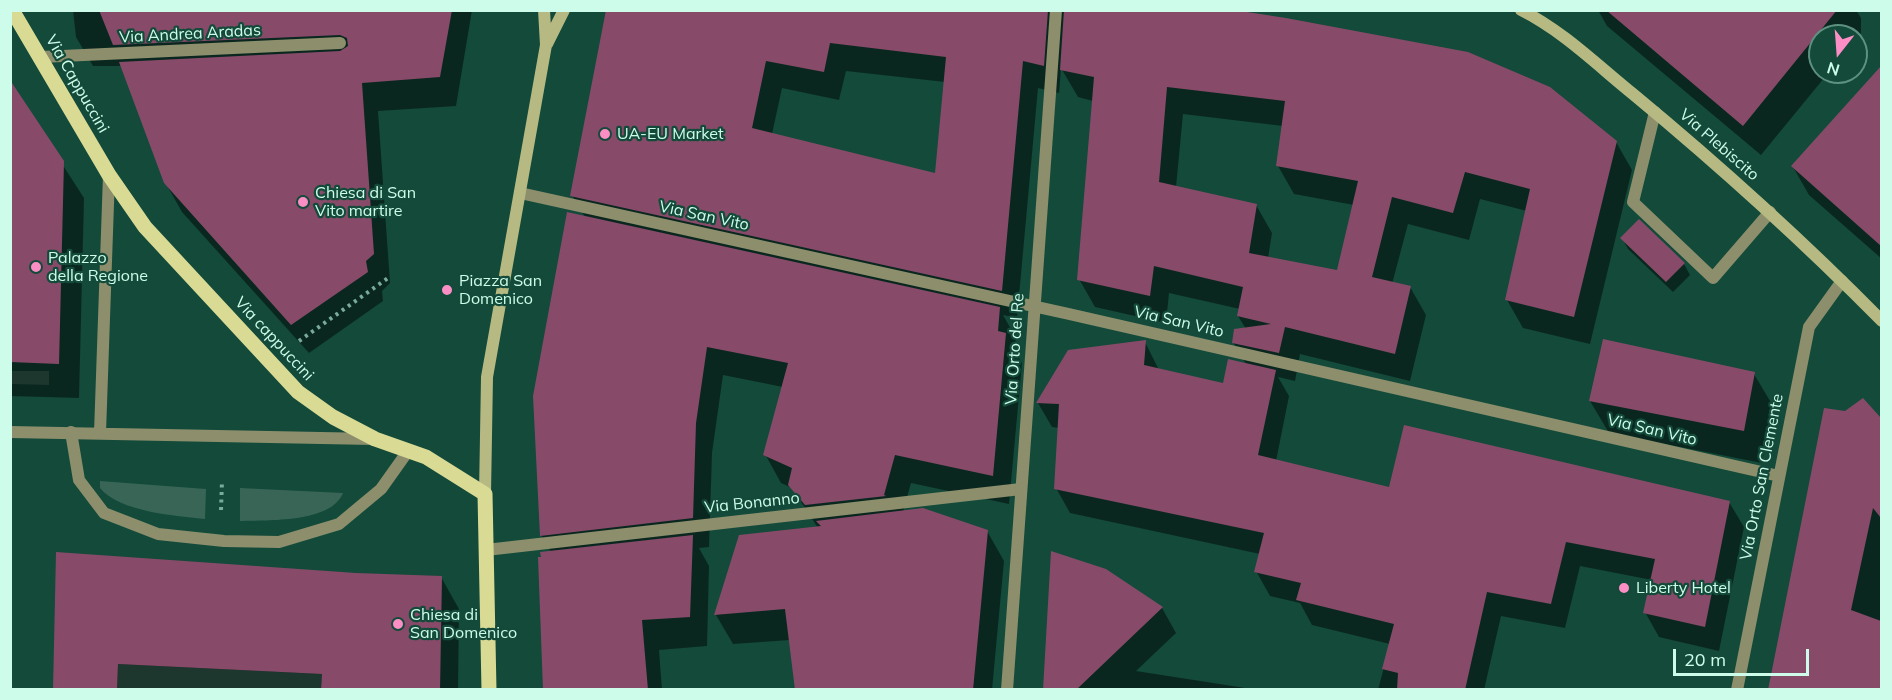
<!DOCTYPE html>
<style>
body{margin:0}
#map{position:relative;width:1892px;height:700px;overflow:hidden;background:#134a3a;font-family:Mulish,sans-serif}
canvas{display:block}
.frame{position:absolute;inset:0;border:12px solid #cefcea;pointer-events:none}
.north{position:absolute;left:1808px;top:24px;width:60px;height:60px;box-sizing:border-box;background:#134a3a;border:2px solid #5e9180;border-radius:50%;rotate:197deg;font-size:16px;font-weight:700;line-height:24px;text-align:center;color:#cefcea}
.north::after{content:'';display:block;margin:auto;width:21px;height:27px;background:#fb8fc5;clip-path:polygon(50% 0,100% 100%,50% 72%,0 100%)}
.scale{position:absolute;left:1673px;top:649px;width:136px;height:27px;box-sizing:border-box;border:3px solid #cefcea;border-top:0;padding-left:8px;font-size:18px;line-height:21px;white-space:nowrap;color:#cefcea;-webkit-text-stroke:4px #134a3a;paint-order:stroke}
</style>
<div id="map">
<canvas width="1892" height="700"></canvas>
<div class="frame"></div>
<div class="north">N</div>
<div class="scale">20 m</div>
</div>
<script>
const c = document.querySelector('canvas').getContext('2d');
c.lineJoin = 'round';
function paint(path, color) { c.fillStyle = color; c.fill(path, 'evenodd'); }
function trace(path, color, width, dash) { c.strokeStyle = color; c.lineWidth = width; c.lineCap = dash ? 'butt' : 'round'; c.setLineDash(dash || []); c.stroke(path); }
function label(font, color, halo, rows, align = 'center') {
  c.font = font + ' Mulish,sans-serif'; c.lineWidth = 4.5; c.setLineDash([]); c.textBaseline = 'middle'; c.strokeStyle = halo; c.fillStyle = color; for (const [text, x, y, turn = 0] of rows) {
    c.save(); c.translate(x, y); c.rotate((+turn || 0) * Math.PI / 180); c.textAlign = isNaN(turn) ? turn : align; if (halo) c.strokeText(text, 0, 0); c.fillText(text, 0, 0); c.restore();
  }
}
const green = new Path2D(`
 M 11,371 L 49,371 L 49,385 L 11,384 Z
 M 100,481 L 206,489 L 205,519 C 177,516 119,512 100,488 Z
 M 240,488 L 343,493 C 331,523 268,520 240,521 Z
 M 118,664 L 322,674 L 321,689 L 117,690 Z`);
const shadow = new Path2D(`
 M 73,10 L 472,10 L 456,106 L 378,111 L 390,283 L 382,291 L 383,301 L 309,353 L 182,212 L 165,182 L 122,66 L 93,66 L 76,37 Z
 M 607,10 L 1226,10 L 1616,142 L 1632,170 L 1590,344 L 1523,328 L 1507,300 L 1527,211 L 1480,199 L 1469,240 L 1408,224 L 1392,284 L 1410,287 L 1426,315 L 1410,381 L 1300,354 L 1295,381 L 1278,377 L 1289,396 L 1276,461 L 1390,489 L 1729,502 L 1744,527 L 1719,651 L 1659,637 L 1645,612 L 1652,580 L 1580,566 L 1565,628 L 1501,616 L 1484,690 L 1378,690 L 1390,644 L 1312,625 L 1300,603 L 1270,596 L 1256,571 L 1260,554 L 1070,513 L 1056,488 L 1059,428 L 1052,427 L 1038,403 L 1145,342 L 1159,370 L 1225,385 L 1246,364 L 1233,342 L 1246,329 L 1238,316 L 1240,309 L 1169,293 L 1166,323 L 1095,307 L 1079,279 L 1093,101 L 1078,97 L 1061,68 L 1059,93 L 1038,88 L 1017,318 L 1003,315 L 1016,338 L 1015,351 L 1022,363 L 1009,504 L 911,483 L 903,512 L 987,531 L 1004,561 L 992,690 L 796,690 L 790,640 L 733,644 L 716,615 L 818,528 L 792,488 L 781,483 L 765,454 L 783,387 L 723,375 L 712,453 L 709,547 L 699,548 L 709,566 L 707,646 L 659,650 L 662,690 L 544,690 L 551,552 L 541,535 L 585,217 L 572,195 ZM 846,71 L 945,82 L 936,175 L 772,134 L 782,88 L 839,100 ZM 1183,114 L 1283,126 L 1278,166 L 1294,194 L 1354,205 L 1338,272 L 1268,258 L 1272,233 L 1256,205 L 1176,187 Z
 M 1598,10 L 1856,10 L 1861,18 L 1861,33 L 1856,39 L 1856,36 L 1820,36 L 1820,72 L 1829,72 L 1761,155 L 1607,26 Z
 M 1882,68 L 1882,259 L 1809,195 L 1793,167 Z
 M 10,83 L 84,198 L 79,398 L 10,396 Z
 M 1622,238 L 1684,264 L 1690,275 L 1673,292 L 1628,249 Z
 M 1754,374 L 1773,406 L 1762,463 L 1609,433 L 1590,401 Z
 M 1863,400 L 1882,420 L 1882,690 L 1769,690 L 1845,413 Z
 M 57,553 L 356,574 L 441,577 L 459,609 L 458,690 L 54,690 Z
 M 1106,571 L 1162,608 L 1176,633 L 1136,671 L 1258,690 L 1045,690 Z`);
const building = new Path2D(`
 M 99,10 L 452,10 L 440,77 L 362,83 L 374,254 L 366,261 L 368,272 L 291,325 L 164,183 L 119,62 L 340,51 L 348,46 L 347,38 L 340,35 L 113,45 Z
 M 606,10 L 1048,10 L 1044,66 L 1023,61 L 1002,291 L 570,196 ZM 830,43 L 946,57 L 935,173 L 752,128 L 766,61 L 824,72 Z
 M 1064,10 L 1234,10 L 1286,18 L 1468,52 L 1550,87 L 1617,141 L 1574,317 L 1505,300 L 1530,189 L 1465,172 L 1453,213 L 1392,197 L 1372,277 L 1411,286 L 1395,354 L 1285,327 L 1279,353 L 1232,343 L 1234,329 L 1271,324 L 1237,316 L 1243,287 L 1154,266 L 1150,296 L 1077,280 L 1094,77 L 1060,70 ZM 1167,87 L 1285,101 L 1276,166 L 1358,181 L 1337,270 L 1249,253 L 1257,204 L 1159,182 Z
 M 1606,10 L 1837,10 L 1743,126 Z
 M 1881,66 L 1881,246 L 1791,166 Z
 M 10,80 L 64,161 L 59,364 L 10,362 Z
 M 567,212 L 1000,307 L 998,331 L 1006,333 L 993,476 L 895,455 L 884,495 L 886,496 L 805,505 L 788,485 L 792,468 L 763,455 L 788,363 L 707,347 L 696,423 L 693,518 L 540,536 L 533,396 Z
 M 1639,219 L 1685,263 L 1666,282 L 1620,238 Z
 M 1603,339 L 1755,372 L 1744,431 L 1589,401 Z
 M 1146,340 L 1144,365 L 1223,383 L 1228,359 L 1276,370 L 1258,455 L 1389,487 L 1404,425 L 1730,501 L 1705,627 L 1643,613 L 1655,559 L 1566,542 L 1551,604 L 1487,592 L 1465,690 L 1397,690 L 1398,673 L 1382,669 L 1394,624 L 1296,600 L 1301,583 L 1254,572 L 1264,533 L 1054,489 L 1059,404 L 1036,403 L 1068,350 Z
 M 1863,398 L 1881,418 L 1881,518 L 1873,508 L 1851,610 L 1881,621 L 1881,690 L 1768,690 L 1824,408 L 1845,411 Z
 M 923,508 L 988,530 L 973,690 L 795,690 L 785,609 L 714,615 L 739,535 L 821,526 L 816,521 Z
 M 693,535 L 690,617 L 642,620 L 648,690 L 543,690 L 538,557 L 541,557 L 540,552 Z
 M 1051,551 L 1106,569 L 1163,607 L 1076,690 L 1043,690 Z
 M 56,552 L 356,573 L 442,576 L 440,690 L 321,690 L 322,674 L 118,664 L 117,690 L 53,690 Z`);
const path = new Path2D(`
 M 299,341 L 388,278
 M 221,510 L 222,481`);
const service = new Path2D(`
 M 1655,112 L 1633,202 L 1713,278 L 1770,212
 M 71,432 L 79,480 L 104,513 L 158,534 L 224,541 L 279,542 L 339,524 L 381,489 L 408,451
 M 486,550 L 1021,489`);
const pedestrian = new Path2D(`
 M 41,57 L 340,43`);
const minor = new Path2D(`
 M 520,193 L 1069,314 L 1779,476
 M 10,432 L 373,439
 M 100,433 L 109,175
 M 1007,690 L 1056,10
 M 1737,690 L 1809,327 L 1842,281`);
const secondary = new Path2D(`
 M 1521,10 C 1563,31 1597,65 1633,94 C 1720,166 1803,241 1882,321
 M 547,44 L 564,10
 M 485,494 L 487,377 L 546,45 L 544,10`);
const primary = new Path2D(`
 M 12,10 L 109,175 L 145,227 L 298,392 L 333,417 L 375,439 L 426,457 L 485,494 L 489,690`);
const markers = [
 [605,134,6,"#fb8fc5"],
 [303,202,6,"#fb8fc5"],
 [36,267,6,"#fb8fc5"],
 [447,290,6,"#fb8fc5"],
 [1624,588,6,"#fb8fc5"],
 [398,624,6,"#fb8fc5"]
];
const streetNames = [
 ["Via Andrea Aradas",190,34,-3],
 ["Via Cappuccini",77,84,60],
 ["Via Plebiscito",1719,145,41],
 ["Via San Vito",704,216,12],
 ["Via San Vito",1179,322,13],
 ["Via cappuccini",274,339,47],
 ["Via Orto del Re",1015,349,-86],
 ["Via San Vito",1652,430,13],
 ["Via Orto San Clemente",1762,477,-79],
 ["Via Bonanno",752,503,-6]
];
const poiNames = [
 ["UA-EU Market",617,134],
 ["Chiesa di San",315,193],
 ["Vito martire",315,211],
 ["Palazzo",48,258],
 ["della Regione",48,276],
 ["Piazza San",459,281],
 ["Domenico",459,299],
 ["Liberty Hotel",1636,588],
 ["Chiesa di",410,615],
 ["San Domenico",410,633]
];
paint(green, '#386556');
paint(shadow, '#0007');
paint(building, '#874b69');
trace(path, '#79ab9a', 4, [3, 4.5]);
trace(service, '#8c8e6c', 12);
trace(pedestrian, '#8c8e6c', 12);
trace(minor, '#8c8e6c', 12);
trace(secondary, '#b7b983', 12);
trace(primary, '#d9da94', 15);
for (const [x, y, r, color] of markers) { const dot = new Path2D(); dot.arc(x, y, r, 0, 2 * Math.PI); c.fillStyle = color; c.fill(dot); trace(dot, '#134a3a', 2); }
label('16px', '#cefcea', '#134a3a', streetNames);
label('16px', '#cefcea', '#134a3a', poiNames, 'left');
</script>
